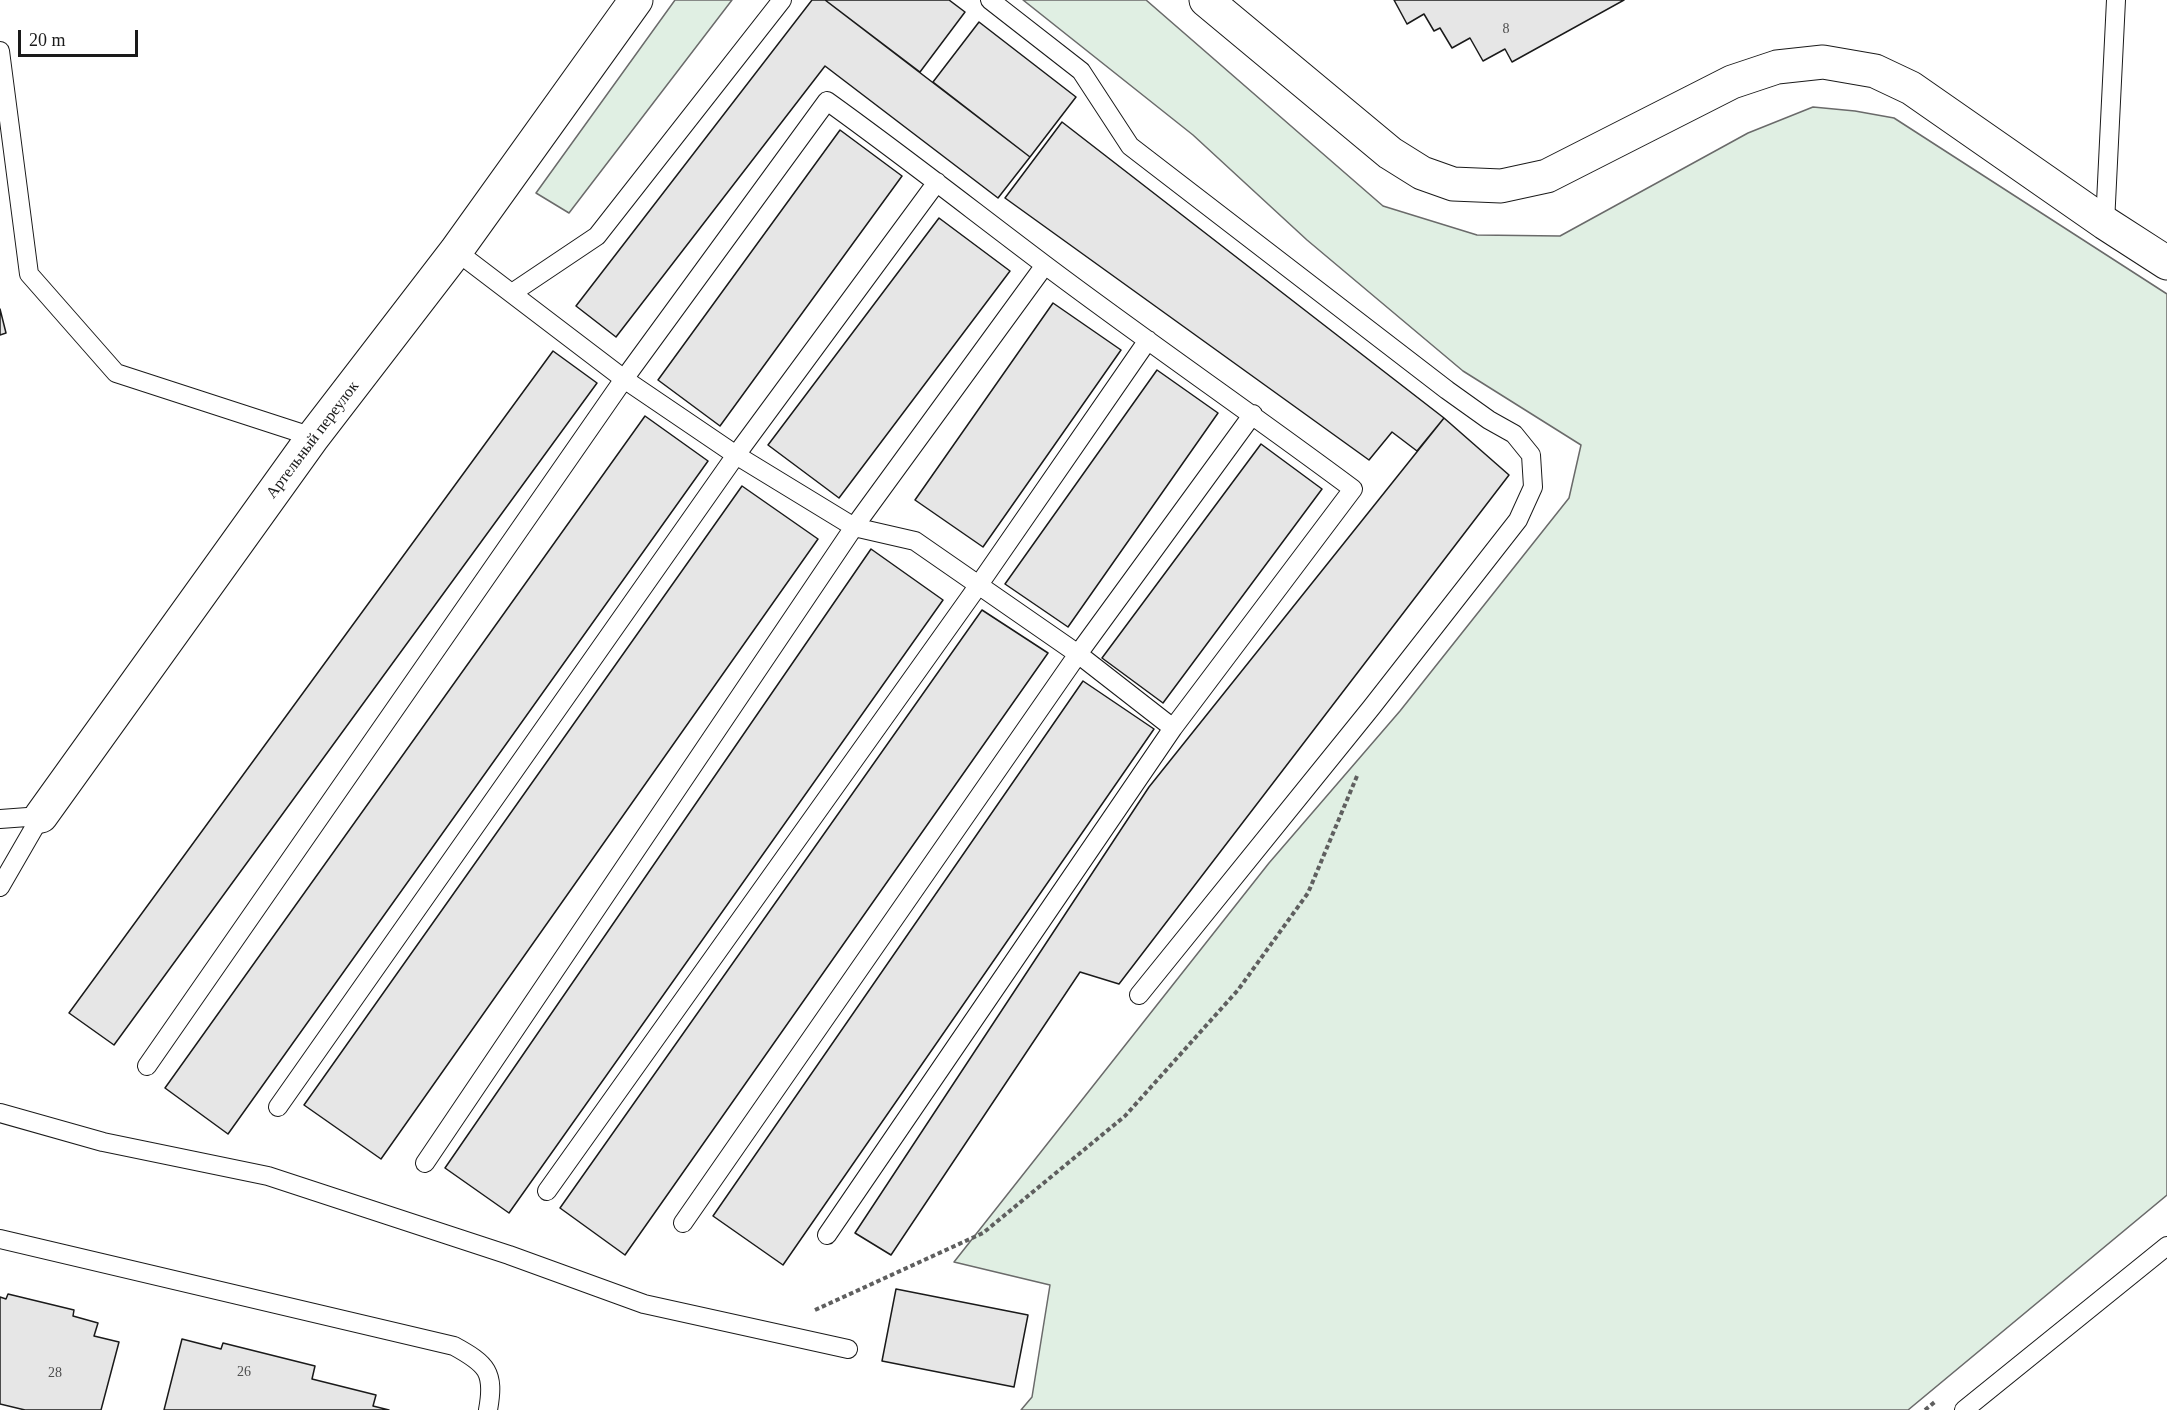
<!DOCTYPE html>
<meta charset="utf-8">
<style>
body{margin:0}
#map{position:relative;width:2167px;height:1410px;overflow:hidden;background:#fff;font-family:Georgia,serif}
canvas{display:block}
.scale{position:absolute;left:18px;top:30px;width:120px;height:27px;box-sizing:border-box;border:3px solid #1a1a1a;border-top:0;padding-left:8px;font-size:18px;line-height:21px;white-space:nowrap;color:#1a1a1a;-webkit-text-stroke:4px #fff;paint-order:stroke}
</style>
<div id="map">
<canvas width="2167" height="1410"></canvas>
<div class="scale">20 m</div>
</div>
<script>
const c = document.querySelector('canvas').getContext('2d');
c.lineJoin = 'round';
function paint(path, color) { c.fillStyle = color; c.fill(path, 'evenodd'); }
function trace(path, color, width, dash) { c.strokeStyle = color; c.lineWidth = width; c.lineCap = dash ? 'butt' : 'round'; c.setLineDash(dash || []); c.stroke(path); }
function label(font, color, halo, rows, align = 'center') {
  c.font = font + ' Georgia,serif'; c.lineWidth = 4.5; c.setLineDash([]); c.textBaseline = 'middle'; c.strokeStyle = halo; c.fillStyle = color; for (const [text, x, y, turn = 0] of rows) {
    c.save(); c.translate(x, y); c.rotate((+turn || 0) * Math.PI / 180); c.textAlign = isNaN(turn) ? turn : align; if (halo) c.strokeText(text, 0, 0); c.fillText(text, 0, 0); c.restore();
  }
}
const green = new Path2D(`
 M 675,0 L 732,0 L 569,213 L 536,193 Z
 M 1023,0 L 1146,0 L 1383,206 L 1477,235 L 1560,236 L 1748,133 L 1813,107 L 1855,111 L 1894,118 L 2167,294 L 2167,1195 L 1908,1410 L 1021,1410 L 1032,1397 L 1050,1285 L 954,1262 L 1269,863 L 1400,711 L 1569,498 L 1581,445 L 1463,371 L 1307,240 L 1193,135 Z`);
const building = new Path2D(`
 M 812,0 L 825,0 L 1030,157 L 998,198 L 825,66 L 616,337 L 576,306 Z
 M 825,0 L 949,0 L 965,12 L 920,72 Z
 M 1394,0 L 1624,0 L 1512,62 L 1505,49 L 1483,61 L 1470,38 L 1452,48 L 1440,28 L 1434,31 L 1424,14 L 1407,24 Z
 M 979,22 L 1076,97 L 1030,157 L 933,82 Z
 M 1062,122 L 1444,418 L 1417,451 L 1392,432 L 1369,460 L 1005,198 Z
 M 840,130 L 902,176 L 720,426 L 658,380 Z
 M 939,218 L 1010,271 L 839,498 L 768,445 Z
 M 1053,303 L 1121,350 L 983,547 L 915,500 Z
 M 0,309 L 6,333 L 0,335 Z
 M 553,351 L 597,383 L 114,1045 L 69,1013 Z
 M 1157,370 L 1218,413 L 1068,627 L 1005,584 Z
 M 645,416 L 708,461 L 228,1134 L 165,1088 Z
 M 1444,418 L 1509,475 L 1119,984 L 1080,972 L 891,1255 L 855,1233 L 1149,787 Z
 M 1261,444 L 1322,489 L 1163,703 L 1102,658 Z
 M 742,486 L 818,539 L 381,1159 L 304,1105 Z
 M 871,549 L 943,600 L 509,1213 L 445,1168 Z
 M 982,610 L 1048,653 L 625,1255 L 560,1208 Z
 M 1083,681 L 1154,729 L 783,1265 L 713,1216 Z
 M 896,1289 L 1028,1315 L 1014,1387 L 882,1361 Z
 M 8,1294 L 74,1310 L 73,1316 L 98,1323 L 94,1336 L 119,1342 L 101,1410 L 25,1410 L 0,1404 L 0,1297 L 6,1299 Z
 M 182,1339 L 221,1349 L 223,1343 L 315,1366 L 312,1379 L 376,1395 L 373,1406 L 389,1410 L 164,1410 Z`);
const path = new Path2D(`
 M 815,1310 L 983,1233 L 1125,1116 L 1238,990 L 1308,893 L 1357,776
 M 1925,1410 L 1936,1401`);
const lane = new Path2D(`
 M 990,0 L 1081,71 L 1130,146 L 1447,390 L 1489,420 L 1514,434 L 1531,455 L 1533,487 L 1518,520 L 1371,708 L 1139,995
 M 0,51 L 29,274 L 116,373 L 313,437
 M 2105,223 L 2116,0
 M 456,251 L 624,379 L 736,455 L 854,527 L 915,541 L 1078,654 L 1173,728 L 827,1235
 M 512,293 L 597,236 L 782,0
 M 0,819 L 41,816
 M 0,887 L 41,816
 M 147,1066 L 624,379 L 827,101 C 901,154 972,210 1045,265 C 1146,341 1251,413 1353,489 L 1173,728
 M 278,1107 L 736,455 L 937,182
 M 0,1113 L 103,1142 L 268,1176 L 509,1255 L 644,1304 L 848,1349
 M 425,1163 L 854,527 L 1045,265
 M 547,1191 L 978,586 L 1148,340
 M 683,1223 L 1078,654 L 1253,414
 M 0,1239 L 454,1346 C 487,1364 495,1372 488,1410
 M 1964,1410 L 2167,1246`);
const street = new Path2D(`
 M 1206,0 L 1390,153 L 1422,173 L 1453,184 L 1501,186 L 1547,176 L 1732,82 L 1777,67 L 1823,62 L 1875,71 L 1911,88 L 2105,223 L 2167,263
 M 41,816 L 313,437 L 456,251 L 636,0`);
const numberNames = [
 ["8",1506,29],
 ["26",244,1372],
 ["28",55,1373]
];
const streetNames = [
 ["Артельный переулок",313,440,-53]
];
paint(green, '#e0efe3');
trace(green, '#6a6a6a', 1.5);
paint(building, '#e6e6e6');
trace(building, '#1a1a1a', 1.5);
trace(lane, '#1a1a1a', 20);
trace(street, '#1a1a1a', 35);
trace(path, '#5f5f5f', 4, [4.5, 3]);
trace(lane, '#fff', 18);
trace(street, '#fff', 33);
label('14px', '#4d4d4d', null, numberNames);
label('16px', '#1a1a1a', '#fff', streetNames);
</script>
